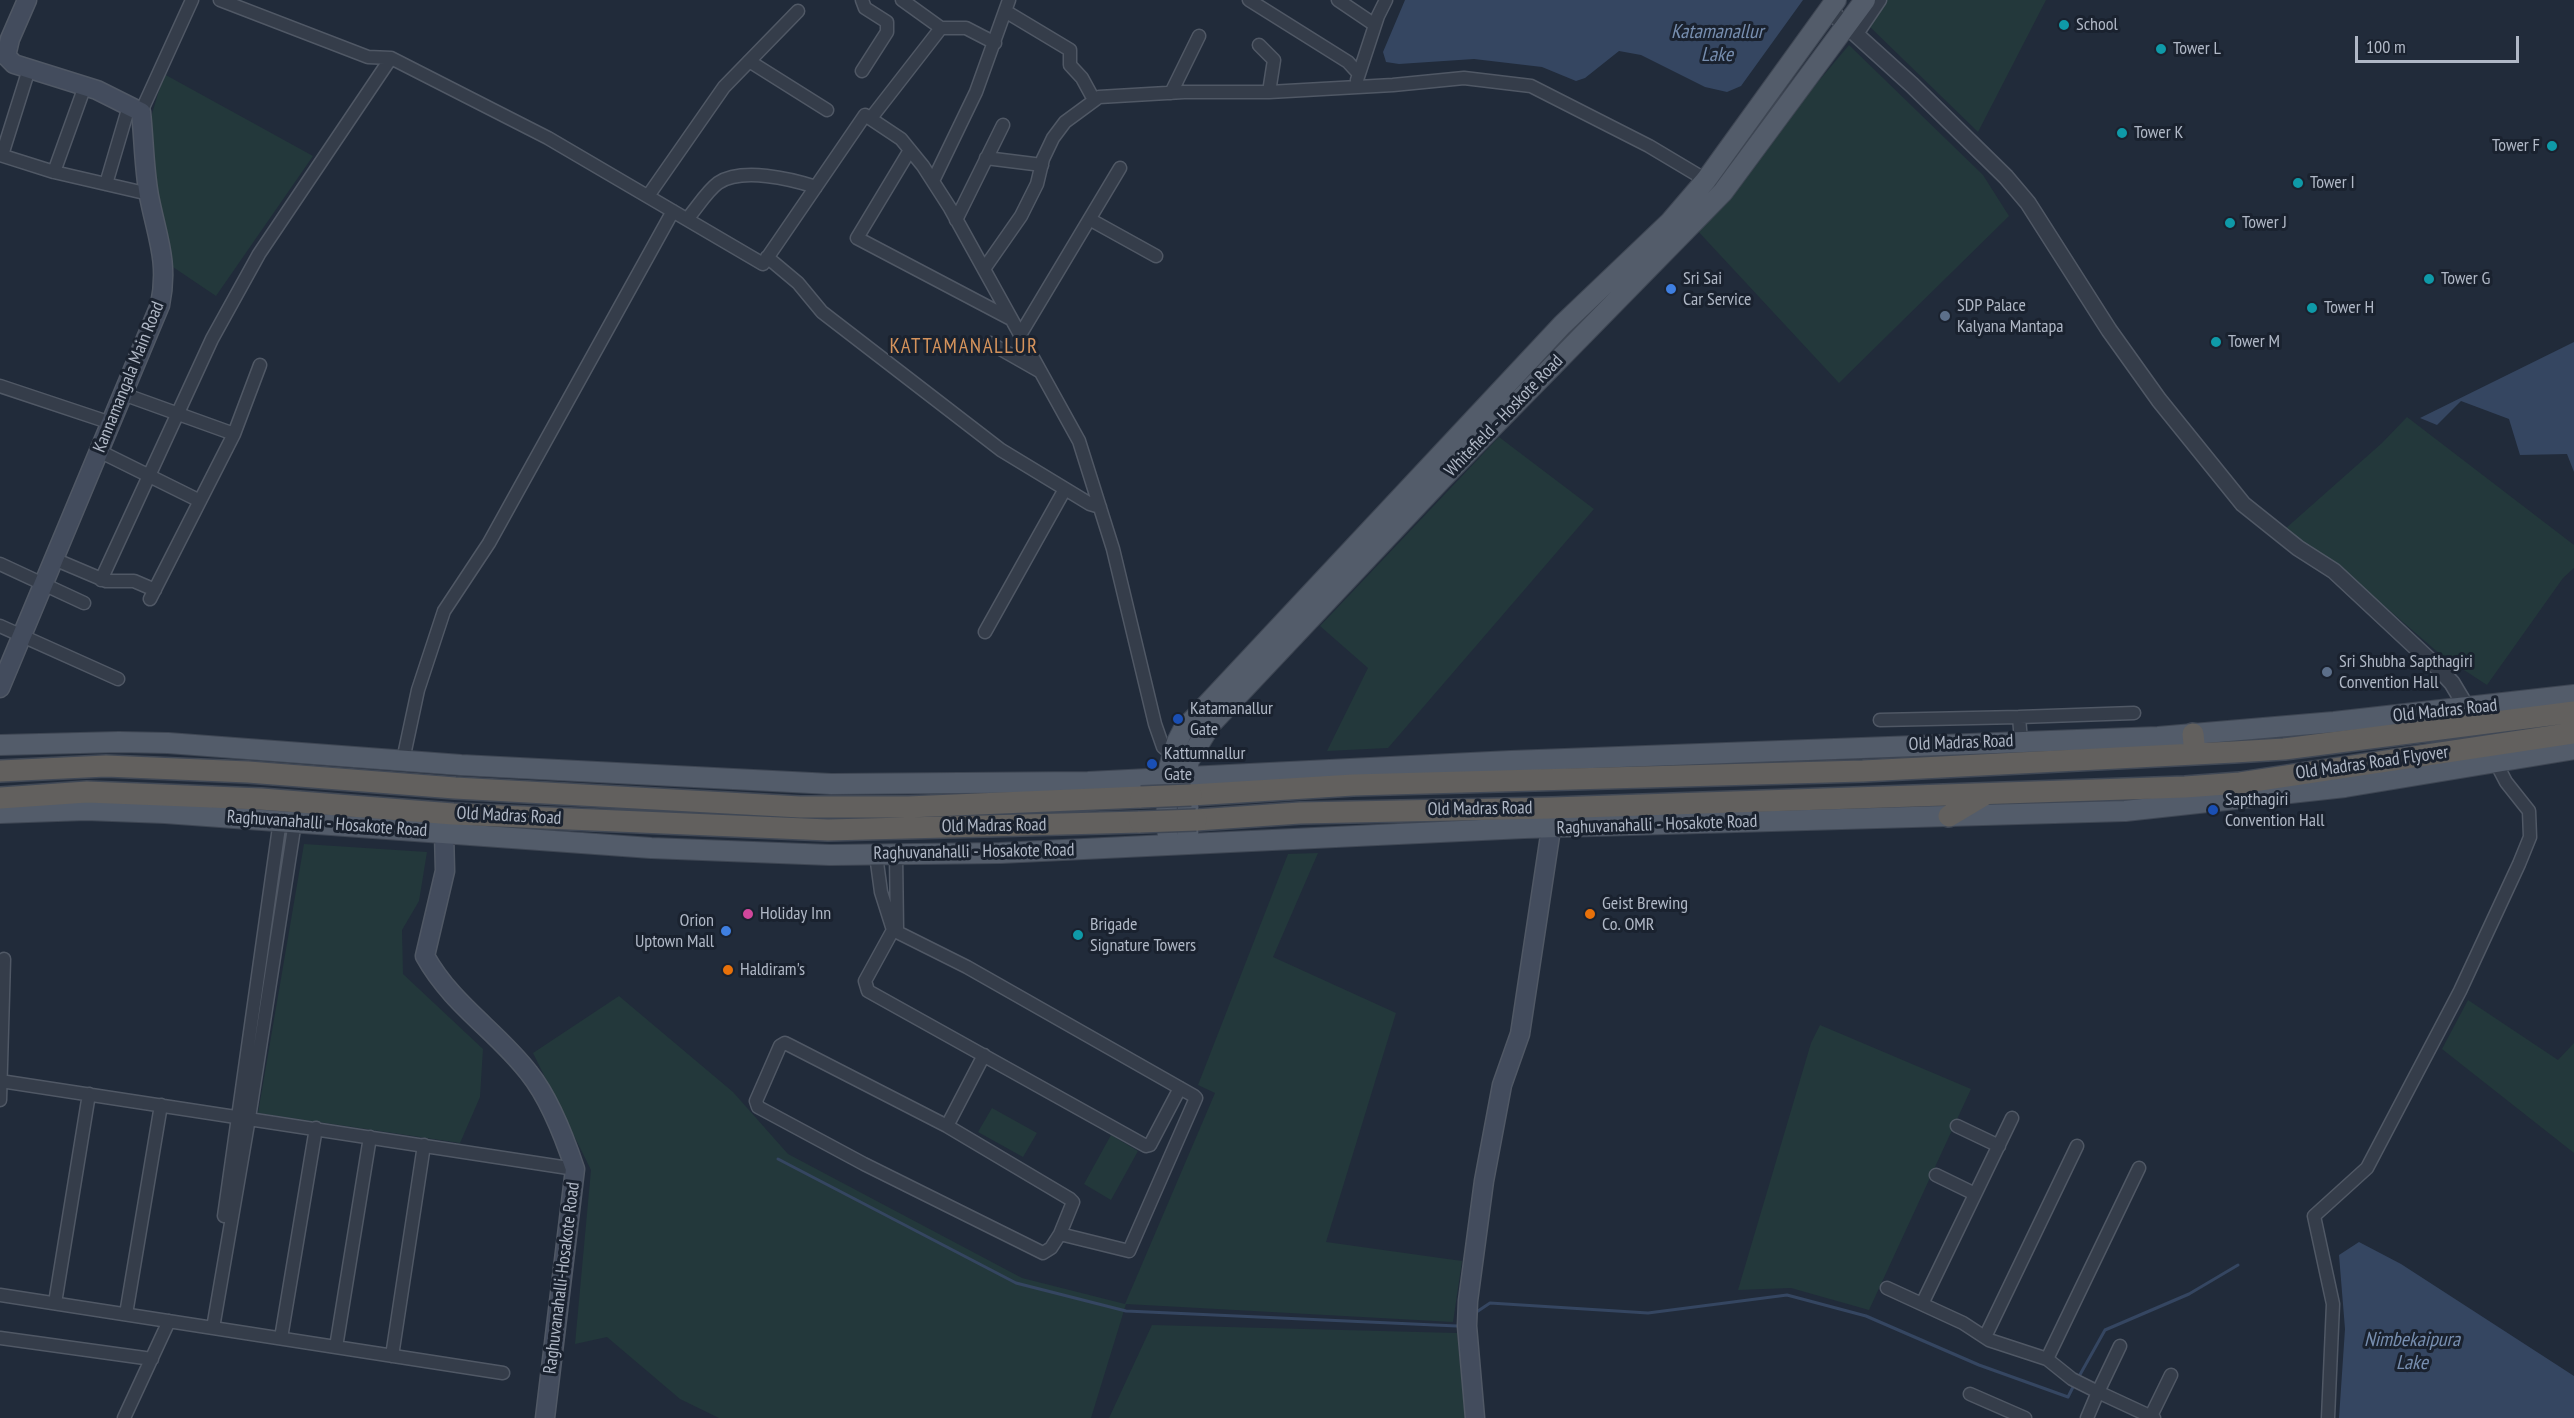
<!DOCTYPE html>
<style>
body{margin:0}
#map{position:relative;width:2574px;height:1418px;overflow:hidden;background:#212b3a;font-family:"PT Sans Narrow",sans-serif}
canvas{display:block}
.scale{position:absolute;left:2355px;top:36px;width:164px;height:27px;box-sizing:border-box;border:3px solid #b0b8c6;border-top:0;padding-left:8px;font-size:18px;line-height:21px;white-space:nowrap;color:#b0b8c6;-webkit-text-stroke:4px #1a222f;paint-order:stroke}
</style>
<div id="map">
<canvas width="2574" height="1418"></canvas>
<div class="scale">100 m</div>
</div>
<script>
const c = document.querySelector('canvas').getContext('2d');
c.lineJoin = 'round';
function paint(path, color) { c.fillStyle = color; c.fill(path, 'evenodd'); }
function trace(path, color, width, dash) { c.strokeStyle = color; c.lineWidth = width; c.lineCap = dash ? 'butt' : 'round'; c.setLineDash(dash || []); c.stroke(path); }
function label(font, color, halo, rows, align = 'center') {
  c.font = font + ' "PT Sans Narrow",sans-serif'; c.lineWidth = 6; c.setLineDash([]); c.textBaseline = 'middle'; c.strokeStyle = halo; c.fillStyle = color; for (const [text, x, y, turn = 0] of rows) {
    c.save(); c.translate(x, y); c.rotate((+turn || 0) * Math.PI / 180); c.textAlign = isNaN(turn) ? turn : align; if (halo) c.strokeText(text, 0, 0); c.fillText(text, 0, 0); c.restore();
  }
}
const green = new Path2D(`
 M 1883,0 L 2046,0 L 1978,132 L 1867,24 Z
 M 1849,45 L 1983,175 L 2009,216 L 1839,383 L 1695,228 Z
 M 164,74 L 313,156 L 216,296 L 170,265 L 152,173 L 151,117 Z
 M 2407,417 L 2574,545 L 2574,568 L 2563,578 L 2487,685 L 2441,655 L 2359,584 L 2285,529 L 2382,443 Z
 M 1499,437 L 1594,509 L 1388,748 L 1327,751 L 1368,668 L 1320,626 Z
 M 304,844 L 427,852 L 419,901 L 402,930 L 403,974 L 483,1049 L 480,1097 L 460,1143 L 258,1113 Z
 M 1318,853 L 1273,957 L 1396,1013 L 1326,1242 L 1462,1261 L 1453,1322 L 1126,1304 L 1091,1418 L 719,1418 L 680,1399 L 607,1337 L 575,1344 L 591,1170 L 533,1053 L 619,996 L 733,1092 L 788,1154 L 1022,1278 L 1125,1304 L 1215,1093 L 1198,1085 L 1288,854 Z
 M 2468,1000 L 2558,1060 L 2574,1043 L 2574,1153 L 2442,1049 Z
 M 1820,1025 L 1971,1089 L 1869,1310 L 1791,1288 L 1738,1290 L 1811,1043 Z
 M 992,1108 L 1037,1133 L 1023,1157 L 978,1132 Z
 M 1111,1135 L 1138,1151 L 1111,1200 L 1084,1184 Z
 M 1152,1325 L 1457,1333 L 1465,1418 L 1109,1418 Z`);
const water = new Path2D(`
 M 1405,0 L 1803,0 L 1741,86 L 1727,92 L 1705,87 L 1641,55 L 1619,51 L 1585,78 L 1576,81 L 1542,67 L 1474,59 L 1399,64 L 1386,62 L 1383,52 Z
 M 2574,342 L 2574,472 L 2567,454 L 2520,455 L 2509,419 L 2461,401 L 2437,425 L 2420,418 Z
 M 2359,1242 L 2401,1264 L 2574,1376 L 2574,1418 L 2339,1418 L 2345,1329 L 2339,1255 Z`);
const stream = new Path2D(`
 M 778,1159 L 1016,1283 L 1126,1311 L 1457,1326 L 1460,1324
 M 1475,1313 L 1490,1303 L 1648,1313 L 1787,1295 L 1866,1316 L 1979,1365 L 2068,1397 L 2074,1385
 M 2077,1380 L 2105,1330 L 2189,1294 L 2238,1265`);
const minor = new Path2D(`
 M 220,0 L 368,57 L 391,58 L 548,138 L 763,264 L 865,115 L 901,139 L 923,166 L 950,208 L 1079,441 L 1113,549 L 1155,724 L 1163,747 L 1175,757
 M 862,0 L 865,8 L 887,22 L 887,32 L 862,71
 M 1249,0 L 1348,62 L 1359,74
 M 1338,0 L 1375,25
 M 1005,11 L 1070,50 L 1070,65 L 1082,78 L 1094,100
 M 941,28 L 966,28 L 995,43
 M 1857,34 L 1880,0
 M 1259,45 L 1274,60 L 1269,92
 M 749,61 L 827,110
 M 1357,80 L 1378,16 L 1386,0
 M 1171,93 L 1199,36
 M 141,112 L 192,0
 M 871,118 L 941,28 L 902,0
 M 910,150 L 857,238 L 1009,318
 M 0,155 L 54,172 L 149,194
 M 2,155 L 29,69
 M 986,158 L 1042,165
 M 54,172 L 85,86
 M 933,181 L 976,92 L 1009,0
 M 106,184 L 129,106
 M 648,196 L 724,87 L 798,11
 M 687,219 C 697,208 706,192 718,183 C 742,167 791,179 816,187
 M 956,220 L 1003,125
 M 1091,220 L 1156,256
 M 767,257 L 798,283 L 822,312 L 1001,450 L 1090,504 L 1100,507
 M 984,269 L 1021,216 L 1037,184 L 1043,159 L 1053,138 L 1065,122 L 1099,97 L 1184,92 L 1269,92 L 1393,85 L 1464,78 L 1531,86 L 1649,146 L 1706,180
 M 1020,335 L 1120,168
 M 990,343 L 1041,372
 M 0,386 L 111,423
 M 123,394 L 234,434
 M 99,451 L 200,501
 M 54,559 L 106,581 L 134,581 L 155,590
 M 0,564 L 84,603
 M 101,580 L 212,339 L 259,254 L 391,58
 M 150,599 L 234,434 L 260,365
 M 0,626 L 118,679
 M 985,632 L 1065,489
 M 2019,717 L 2134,713
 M 1880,720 L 2019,717 L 2021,741
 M 403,760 L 418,690 L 444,611 L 489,543 L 673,211
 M 876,855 L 881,892 L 893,930
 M 896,855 L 897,930
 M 0,1081 L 575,1169
 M 0,1100 L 4,959
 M 947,1126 L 984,1055
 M 1957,1126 L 1999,1146
 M 1936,1175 L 1975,1194
 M 224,1216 L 280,820
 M 1060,1234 L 1073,1202 L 1070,1199 L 947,1126 L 791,1046 L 785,1043 L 780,1046 L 756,1101 L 758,1107 L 864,1164 L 1043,1253 L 1051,1248 L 1060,1234 L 1129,1251 L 1196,1098 L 1194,1096 L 967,967 L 893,930 L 865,981 L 868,991 L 1146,1146 L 1150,1145 L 1180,1088
 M 1887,1288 L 1963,1323 L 1989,1340 L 2047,1359 L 2072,1379 L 2098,1392 L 2120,1346
 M 0,1295 L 503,1373
 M 55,1303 L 89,1094
 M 1922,1304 L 2012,1118
 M 126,1314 L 161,1105
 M 213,1328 L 249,1118 L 295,822
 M 1985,1337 L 2077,1146
 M 0,1338 L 152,1359
 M 281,1338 L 316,1128
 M 336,1347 L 370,1137
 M 392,1356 L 424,1145
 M 2047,1359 L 2139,1168
 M 1970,1394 L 2025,1418
 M 124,1418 L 169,1321
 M 2087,1418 L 2098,1392 L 2154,1418
 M 2150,1418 L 2171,1375
 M 2328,1418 L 2333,1304 L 2314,1216 L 2367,1168 L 2460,991 L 2519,864 L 2530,837 L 2529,811 L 2506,782 L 2495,761`);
const tertiary = new Path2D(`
 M 1829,10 L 1912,85 L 2006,177 L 2028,203 L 2109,330 L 2159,400 L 2243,504 L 2298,548 L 2334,571 L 2438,668 L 2452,683 L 2467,708`);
const secondary = new Path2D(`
 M 0,688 L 160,305 C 169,262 157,237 149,196 C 144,168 144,140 141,112 L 97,90 L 14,64 L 6,56 L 10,39 L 27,0
 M 444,832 L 445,871 L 425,956 C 452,1005 497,1031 529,1073 C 549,1098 565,1139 575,1169 L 545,1418
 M 1475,1418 L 1467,1326 L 1468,1301 L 1484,1181 L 1502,1085 L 1520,1034 L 1551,829`);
const primary = new Path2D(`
 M 0,745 L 119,742 L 168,743 L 461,765 L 831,784 L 1088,782 L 1511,761 L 2158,737 L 2334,722 L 2574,695
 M 0,813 L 86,810 L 165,813 L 651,848 L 830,855 L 1000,853 L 1524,828 L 2125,811 L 2345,787 L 2574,749
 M 1188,835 L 1188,762 L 1211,724 L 1442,479 L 1723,192 L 1865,0
 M 1168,837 C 1166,799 1163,765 1183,730 L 1562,325 L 1670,222 L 1706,180 L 1836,0`);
const trunk = new Path2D(`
 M 2193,734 L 2195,754
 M 0,771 L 106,766 L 248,772 L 455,788 L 800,807 L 908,807 L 1141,797
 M 1191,795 L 1353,785 L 1863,771 L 2234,752 L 2284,749 L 2574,712
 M 0,798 L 87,792 L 261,799 L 453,814 L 828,830 L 1140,822
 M 1949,816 L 1986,794
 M 1196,820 L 1300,813 L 1552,808 L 2185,787 L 2240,783 L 2574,733`);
const trunkBridge = new Path2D(`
 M 1141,797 L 1191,795
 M 1140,822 L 1196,820`);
const markers = [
 [2064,25,6,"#0f9aa8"],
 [2161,49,6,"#0f9aa8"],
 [2122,133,6,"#0f9aa8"],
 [2552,146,6,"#0f9aa8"],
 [2298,183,6,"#0f9aa8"],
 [2230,223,6,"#0f9aa8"],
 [2429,279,6,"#0f9aa8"],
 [1671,289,6,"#3f7fe0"],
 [2312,308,6,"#0f9aa8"],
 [1945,316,6,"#5c6f8a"],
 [2216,342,6,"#0f9aa8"],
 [2327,672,6,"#5c6f8a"],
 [1178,719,6,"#1a4fb4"],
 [1152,764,6,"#1a4fb4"],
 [2213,810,6,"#1a4fb4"],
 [748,914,6,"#d1479c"],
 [1590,914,6,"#e8710a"],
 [726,931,6,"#3f7fe0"],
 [1078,935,6,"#0f9aa8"],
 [728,970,6,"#e8710a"]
];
const poiNames = [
 ["School",2076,25],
 ["Tower L",2173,49],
 ["Tower K",2134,133],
 ["Tower F",2540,146,"right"],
 ["Tower I",2310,183],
 ["Tower J",2242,223],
 ["Sri Sai",1683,279],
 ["Car Service",1683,300],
 ["Tower G",2441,279],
 ["SDP Palace",1957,306],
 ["Kalyana Mantapa",1957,327],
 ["Tower H",2324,308],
 ["Tower M",2228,342],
 ["Sri Shubha Sapthagiri",2339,662],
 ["Convention Hall",2339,683],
 ["Katamanallur",1190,709],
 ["Gate",1190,730],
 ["Kattumnallur",1164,754],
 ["Gate",1164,775],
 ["Sapthagiri",2225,800],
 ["Convention Hall",2225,821],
 ["Geist Brewing",1602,904],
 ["Co. OMR",1602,925],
 ["Holiday Inn",760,914],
 ["Orion",714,921,"right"],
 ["Uptown Mall",714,942,"right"],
 ["Brigade",1090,925],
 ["Signature Towers",1090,946],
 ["Haldiram's",740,970]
];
const streetNames = [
 ["Kannamangala Main Road",129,377,-68],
 ["Whitefield - Hoskote Road",1504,416,-46],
 ["Old Madras Road",2445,711,-6],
 ["Old Madras Road",1961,743,-2],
 ["Old Madras Road Flyover",2372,763,-8],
 ["Old Madras Road",1480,809,-1],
 ["Old Madras Road",509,816,3],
 ["Raghuvanahalli - Hosakote Road",327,824,4],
 ["Raghuvanahalli - Hosakote Road",1657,825,-2],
 ["Old Madras Road",994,826,-1],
 ["Raghuvanahalli - Hosakote Road",974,852,-1],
 ["Raghuvanahalli-Hosakote Road",562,1278,-83]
];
const waterNames = [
 ["Katamanallur",1717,32],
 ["Lake",1717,55],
 ["Nimbekaipura",2412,1340],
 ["Lake",2412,1363]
];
const quarterNames = [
 ["KATTAMANALLUR",964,347]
];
paint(green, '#23383b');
paint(water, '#354661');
trace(stream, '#354661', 3);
trace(minor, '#505865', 15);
trace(tertiary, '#505865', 18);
trace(secondary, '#505865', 21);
trace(primary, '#3e4653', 22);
trace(trunk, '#404855', 24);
trace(minor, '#353d4a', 12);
trace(tertiary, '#353d4a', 15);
trace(secondary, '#434c5d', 18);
trace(primary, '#535c6a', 20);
trace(trunk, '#62605e', 21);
trace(trunkBridge, '#404855', 24, []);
trace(trunkBridge, '#62605e', 21);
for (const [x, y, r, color] of markers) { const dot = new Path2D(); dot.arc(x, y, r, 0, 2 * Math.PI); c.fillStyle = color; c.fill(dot); trace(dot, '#1a222f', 2); }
label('18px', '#b0b8c6', '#1a222f', poiNames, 'left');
label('18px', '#b0b8c6', '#1a222f', streetNames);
label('italic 20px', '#778eaf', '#1a222f', waterNames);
c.letterSpacing = '1.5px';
label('21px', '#d5935c', '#1a222f', quarterNames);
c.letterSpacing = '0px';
</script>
